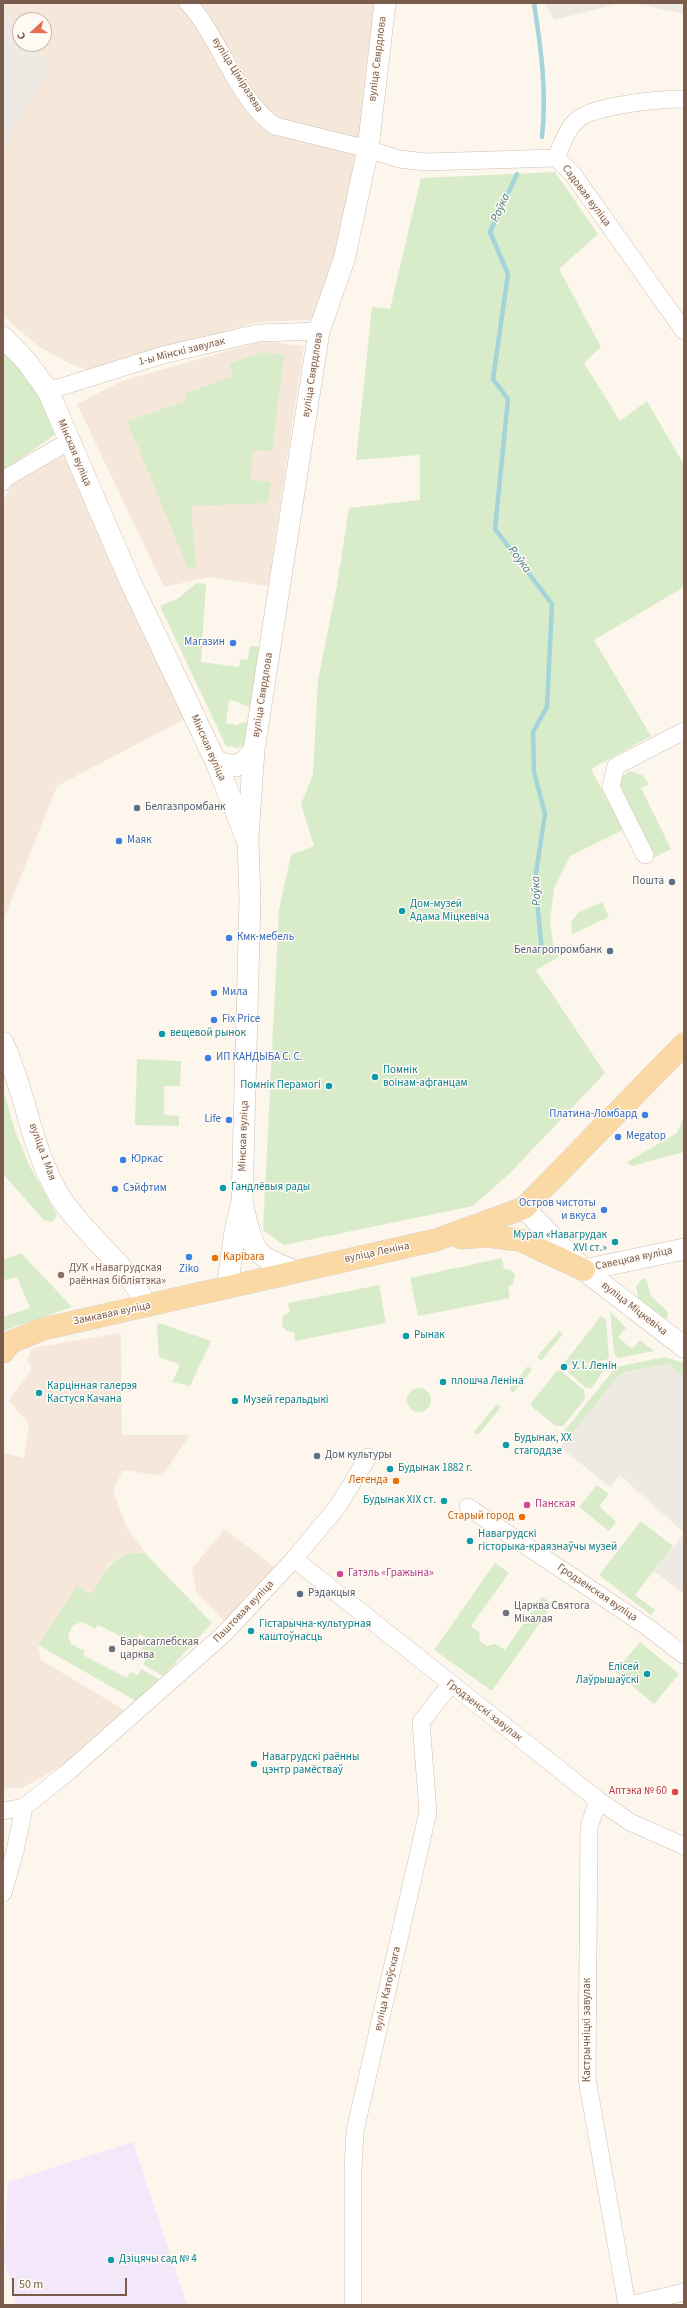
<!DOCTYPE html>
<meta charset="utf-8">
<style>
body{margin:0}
#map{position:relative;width:687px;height:2308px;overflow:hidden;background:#fdf6ec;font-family:"Source Sans 3",sans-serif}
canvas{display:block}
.frame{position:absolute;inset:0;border:4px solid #7a5c4d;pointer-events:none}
.north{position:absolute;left:12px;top:12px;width:40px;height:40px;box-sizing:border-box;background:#fffaf3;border:1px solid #cabbb1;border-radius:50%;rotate:249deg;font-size:11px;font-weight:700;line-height:16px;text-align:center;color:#7a5c4d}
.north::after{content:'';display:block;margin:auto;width:14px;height:18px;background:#e76f51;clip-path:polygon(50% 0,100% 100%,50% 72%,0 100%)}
.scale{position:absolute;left:12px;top:2278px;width:115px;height:18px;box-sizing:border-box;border:2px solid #7a5c4d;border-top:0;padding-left:5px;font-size:12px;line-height:14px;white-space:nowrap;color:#7a5c4d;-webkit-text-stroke:3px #fffaf3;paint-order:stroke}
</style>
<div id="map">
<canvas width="687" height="2308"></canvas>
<div class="frame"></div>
<div class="north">С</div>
<div class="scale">50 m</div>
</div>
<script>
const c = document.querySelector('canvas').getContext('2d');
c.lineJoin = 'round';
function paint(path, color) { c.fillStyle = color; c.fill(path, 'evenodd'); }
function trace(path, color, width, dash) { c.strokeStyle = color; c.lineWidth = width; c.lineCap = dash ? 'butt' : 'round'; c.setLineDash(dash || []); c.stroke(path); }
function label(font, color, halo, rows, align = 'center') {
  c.font = font + ' "Source Sans 3",sans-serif'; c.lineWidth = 3; c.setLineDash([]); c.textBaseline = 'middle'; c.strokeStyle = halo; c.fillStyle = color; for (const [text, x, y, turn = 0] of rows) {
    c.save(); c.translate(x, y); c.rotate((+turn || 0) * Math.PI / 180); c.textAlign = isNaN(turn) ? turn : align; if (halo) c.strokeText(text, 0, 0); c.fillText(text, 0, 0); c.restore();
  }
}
const residential = new Path2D(`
 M 3,3 L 381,3 L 361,150 L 338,258 L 311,320 L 258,322 L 89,370 L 70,364 L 38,346 L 3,316 ZM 20,20 L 44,20 L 44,44 L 20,44 Z
 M 262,341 L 304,346 L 268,586 L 210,577 L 164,587 L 77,404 L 122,381 Z
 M 67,454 L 185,719 L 57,786 L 3,921 L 3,501 L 16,480 Z
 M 121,1333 L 122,1435 L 190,1435 L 162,1476 L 123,1470 L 113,1490 L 127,1528 L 145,1553 L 131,1553 L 121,1556 L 109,1564 L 92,1594 L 38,1645 L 41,1660 L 129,1713 L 69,1762 L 22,1788 L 3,1789 L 3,1453 L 24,1458 L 29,1424 L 9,1401 L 32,1368 L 27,1361 L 32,1348 Z
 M 225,1529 L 274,1567 L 224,1621 L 196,1591 L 192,1568 Z`);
const industrial = new Path2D(`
 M 545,3 L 621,3 L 554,20 Z
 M 633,3 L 684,3 L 684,14 Z
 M 3,8 L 20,29 L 20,44 L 32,44 L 50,66 L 3,153 Z
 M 668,1364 L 684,1378 L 684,1594 L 654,1571 L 684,1533 L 620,1475 L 610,1487 L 560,1447 L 619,1375 Z`);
const education = new Path2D(`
 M 133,2142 L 187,2305 L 17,2305 L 4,2260 L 8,2182 Z`);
const green = new Path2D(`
 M 555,172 L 598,234 L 559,269 L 601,347 L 584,363 L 620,421 L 647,401 L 684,465 L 684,587 L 594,640 L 651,736 L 591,769 L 623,830 L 570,856 L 554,888 L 550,922 L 553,944 L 559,957 L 536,970 L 605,1073 L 511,1172 L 473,1206 L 284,1245 L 263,1230 L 279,910 L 291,855 L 314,846 L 301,804 L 313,775 L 318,680 L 337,585 L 349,508 L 420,500 L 420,455 L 356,460 L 372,307 L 390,309 L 421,178 Z
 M 3,350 L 29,376 L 57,433 L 3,471 Z
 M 262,352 L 284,355 L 272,451 L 253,450 L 251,480 L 271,482 L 268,503 L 191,506 L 196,567 L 188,568 L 127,421 L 186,401 L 184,394 L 234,376 L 229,364 Z
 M 196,583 L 206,584 L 201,662 L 239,667 L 240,659 L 248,660 L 250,646 L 262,647 L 251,707 C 242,706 237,700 229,700 L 226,723 L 236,725 L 243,722 L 249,723 L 245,745 L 238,748 L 226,746 L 160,606 L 179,598 Z
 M 630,771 L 642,775 L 649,784 L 641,788 L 671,849 L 653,858 L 621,796 L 620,778 Z
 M 602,902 L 609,917 L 572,934 L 571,922 L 578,913 Z
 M 137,1059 L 181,1061 L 180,1086 L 164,1086 L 164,1115 L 179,1116 L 179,1126 L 135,1125 Z
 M 3,1089 L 15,1131 L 30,1167 L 57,1215 L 52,1222 L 44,1220 L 3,1174 Z
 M 684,1116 L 684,1152 L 632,1166 L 627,1162 L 677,1133 Z
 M 21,1253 L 72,1307 L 3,1331 L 3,1317 L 30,1308 L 17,1277 L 7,1280 L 3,1278 L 3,1260 Z
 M 502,1258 L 504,1269 L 511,1270 L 515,1275 L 513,1284 L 508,1287 L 510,1298 L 418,1316 L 410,1278 Z
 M 646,1278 L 651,1296 L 667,1311 L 668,1315 L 666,1319 L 638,1298 L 636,1287 L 640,1281 Z
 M 379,1285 L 386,1323 L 295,1341 L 294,1332 L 287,1331 L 282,1326 L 283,1316 L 290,1312 L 288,1303 Z
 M 610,1311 L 626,1328 L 618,1337 L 632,1349 L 640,1340 L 654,1351 L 618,1358 L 614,1353 Z
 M 601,1316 L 606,1320 L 609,1357 L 606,1360 L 568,1365 L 565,1362 Z
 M 159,1323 L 211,1341 L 190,1386 L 172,1382 L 179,1368 L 179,1364 L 159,1357 L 157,1326 Z
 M 559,1331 L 563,1334 L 541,1361 L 537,1357 Z
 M 665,1357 L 684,1363 L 684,1378 L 668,1364 L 624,1373 L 619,1375 L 569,1437 L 565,1434 L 565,1430 L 616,1367 Z
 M 605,1363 L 607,1365 L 592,1388 L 586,1388 L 568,1372 L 571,1367 Z
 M 528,1366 L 532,1370 L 513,1393 L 509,1389 Z
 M 557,1371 L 561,1371 L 584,1390 L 585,1399 L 563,1426 L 556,1426 L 532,1407 L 531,1403 Z
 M407 1400a12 12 0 1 1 24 0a12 12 0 1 1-24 0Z
 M 497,1404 L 501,1407 L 478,1435 L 474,1432 Z
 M 597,1485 L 609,1494 L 599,1506 L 616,1522 L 609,1531 L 579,1507 Z
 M 641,1521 L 673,1546 L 635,1595 L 655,1610 L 651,1615 L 599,1575 Z
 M 131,1553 L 145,1553 L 212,1623 L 163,1676 L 143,1664 L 146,1658 L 139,1654 L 147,1638 L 139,1634 L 134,1643 L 98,1625 L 95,1629 L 82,1622 L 73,1625 L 68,1635 L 71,1644 L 85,1651 L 83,1655 L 127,1678 L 130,1672 L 138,1675 L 141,1669 L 159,1679 L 138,1702 L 38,1645 L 77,1586 L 92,1594 C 104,1573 107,1561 131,1553 Z
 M 495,1563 L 509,1573 L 471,1626 L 479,1632 L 480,1641 L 487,1646 L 496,1644 L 505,1650 L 542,1597 L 553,1604 L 492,1691 L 434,1650 Z
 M 640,1642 L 679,1674 L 654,1704 L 615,1672 Z`);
const stream = new Path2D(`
 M 534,3 C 541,49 547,90 542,137
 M 517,174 L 490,232 L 508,274 L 493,379 L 508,399 L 495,529 L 552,604 L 547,707 L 533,732 L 534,772 L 545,814 L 535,879 L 542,952`);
const minor = new Path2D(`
 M 188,3 C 219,36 239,103 275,126 L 368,149 L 399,159 L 426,162 L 556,158 L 572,173 L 684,331
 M 556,158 C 562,145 566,130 577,120 C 594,105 660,99 684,99
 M 48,391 L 163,355 L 258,333 L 319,331
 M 3,482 L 6,478 L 69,441
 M 645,855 L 611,787 L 616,766 L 684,731
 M 468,1507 L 646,1626 L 684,1655
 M 294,1559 L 598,1800 L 630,1822 L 684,1846
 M 598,1800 L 589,1827 L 587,2079 L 627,2305
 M 3,1811 L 24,1807 L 68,1772 L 224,1634 L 294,1559 L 338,1506 L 368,1457
 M 3,1893 L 15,1851 L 24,1807
 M 353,2305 L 353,2169 L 355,2131 L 428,1812 L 421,1722 L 450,1685
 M 629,2305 L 684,2292`);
const tertiary = new Path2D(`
 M 3,337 L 27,362 L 48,391 L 130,581 L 216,762 L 248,842 L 250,899 L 242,1202 L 235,1231 L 227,1288
 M 216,762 L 236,766 L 246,760 L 254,750
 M 248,837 L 254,750 L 319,331 L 344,260 L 368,149 L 385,3
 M 3,1043 C 26,1092 31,1150 60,1197 C 84,1235 130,1266 146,1306
 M 243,1206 C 254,1251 251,1255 296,1271
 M 524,1208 L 584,1270 L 684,1347
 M 584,1270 L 684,1249`);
const primary = new Path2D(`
 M 461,1238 L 485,1236 L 520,1240 L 584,1270
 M 3,1352 L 11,1342 L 43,1329 L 436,1240 L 524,1208 L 684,1044`);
const markers = [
 [233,643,4,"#3f7fe0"],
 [137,808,4,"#5c6f8a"],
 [119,841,4,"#3f7fe0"],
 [672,882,4,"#5c6f8a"],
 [402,911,4,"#0f9aa8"],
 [229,938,4,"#3f7fe0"],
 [610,951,4,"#5c6f8a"],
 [214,993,4,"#3f7fe0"],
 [214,1020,4,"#3f7fe0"],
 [162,1034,4,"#0f9aa8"],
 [208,1058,4,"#3f7fe0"],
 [375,1077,4,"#0f9aa8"],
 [329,1086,4,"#0f9aa8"],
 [645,1115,4,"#3f7fe0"],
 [229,1120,4,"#3f7fe0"],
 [618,1137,4,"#3f7fe0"],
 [123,1160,4,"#3f7fe0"],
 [223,1188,4,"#0f9aa8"],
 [115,1189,4,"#3f7fe0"],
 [604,1210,4,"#3f7fe0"],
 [615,1242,4,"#0f9aa8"],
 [189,1257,4,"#3f7fe0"],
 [215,1258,4,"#e8710a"],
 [61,1275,4,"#8d6e63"],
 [406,1336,4,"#0f9aa8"],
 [564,1367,4,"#0f9aa8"],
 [443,1382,4,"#0f9aa8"],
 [39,1393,4,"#0f9aa8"],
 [235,1401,4,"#0f9aa8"],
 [506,1445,4,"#0f9aa8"],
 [317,1456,4,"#5c6f8a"],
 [390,1469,4,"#0f9aa8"],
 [396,1481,4,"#e8710a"],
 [444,1501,4,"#0f9aa8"],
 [527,1505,4,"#d1479c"],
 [522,1517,4,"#e8710a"],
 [470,1541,4,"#0f9aa8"],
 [340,1574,4,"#d1479c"],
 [300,1594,4,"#5c6f8a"],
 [506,1613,4,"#6b7280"],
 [251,1631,4,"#0f9aa8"],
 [112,1649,4,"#6b7280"],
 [647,1674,4,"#0f9aa8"],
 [254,1764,4,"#0f9aa8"],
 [675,1792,4,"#e0444e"],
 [111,2260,4,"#0f9aa8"]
];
const streetNames = [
 ["вуліца Свярдлова",378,59,-83],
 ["вуліца Ціміразева",237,75,58],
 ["Садовая вуліца",586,196,53],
 ["1-ы Мінскі завулак",182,352,-14],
 ["вуліца Свярдлова",313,375,-81],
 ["Мінская вуліца",74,453,67],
 ["вуліца Свярдлова",263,695,-81],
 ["Мінская вуліца",208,748,66],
 ["Мінская вуліца",244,1136,-88],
 ["вуліца 1 Мая",42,1152,70],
 ["вуліца Леніна",377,1253,-12],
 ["Савецкая вуліца",634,1259,-12],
 ["вуліца Міцкевіча",634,1309,38],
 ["Замкавая вуліца",112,1314,-12],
 ["Гродзенская вуліца",597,1593,34],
 ["Паштовая вуліца",244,1612,-46],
 ["Гродзенскі завулак",484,1711,38],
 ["вуліца Катоўскага",388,1989,-77],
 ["Кастрычніцкі завулак",588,2030,-90]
];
const shopNames = [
 ["Магазин",225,643,"right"],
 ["Маяк",127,841],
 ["Кмк-мебель",237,938],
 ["Мила",222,993],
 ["Fix Price",222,1020],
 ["ИП КАНДЫБА С. С.",216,1058],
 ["Платина-Ломбард",637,1115,"right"],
 ["Life",221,1120,"right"],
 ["Megatop",626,1137],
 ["Юркас",131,1160],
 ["Сэйфтим",123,1189],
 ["Остров чистоты",596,1204,"right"],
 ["и вкуса",596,1217,"right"],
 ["Ziko",189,1270,"center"]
];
const serviceNames = [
 ["Белгазпромбанк",145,808],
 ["Пошта",664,882,"right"],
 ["Белагропромбанк",602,951,"right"],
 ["Дом культуры",325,1456],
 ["Рэдакцыя",308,1594]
];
const cultureNames = [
 ["Дом-музей",410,905],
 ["Адама Міцкевіча",410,918],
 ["вещевой рынок",170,1034],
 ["Помнік",383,1071],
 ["воінам-афганцам",383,1084],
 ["Помнік Перамогі",321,1086,"right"],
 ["Гандлёвыя рады",231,1188],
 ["Мурал «Навагрудак",607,1236,"right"],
 ["XVI ст.»",607,1249,"right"],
 ["Рынак",414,1336],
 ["У. І. Ленін",572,1367],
 ["плошча Леніна",451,1382],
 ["Карцінная галерэя",47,1387],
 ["Кастуся Качана",47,1400],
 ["Музей геральдыкі",243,1401],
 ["Будынак, XX",514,1439],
 ["стагоддзе",514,1452],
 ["Будынак 1882 г.",398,1469],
 ["Будынак XIX ст.",436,1501,"right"],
 ["Навагрудскі",478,1535],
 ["гісторыка-краязнаўчы музей",478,1548],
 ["Гістарычна-культурная",259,1625],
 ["каштоўнасць",259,1638],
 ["Елісей",639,1668,"right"],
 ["Лаўрышаўскі",639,1681,"right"],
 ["Навагрудскі раённы",262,1758],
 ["цэнтр рамёстваў",262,1771],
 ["Дзіцячы сад № 4",119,2260]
];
const foodNames = [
 ["Kapibara",223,1258,"left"],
 ["Легенда",388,1481],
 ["Старый город",514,1517]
];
const educationNames = [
 ["ДУК «Навагрудская",69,1269],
 ["раённая бібліятэка»",69,1282]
];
const hotelNames = [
 ["Панская",535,1505],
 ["Гатэль «Гражына»",348,1574]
];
const worshipNames = [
 ["Царква Святога",514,1607],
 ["Мікалая",514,1620],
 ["Барысаглебская",120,1643],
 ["царква",120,1656]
];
const healthNames = [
 ["Аптэка № 60",667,1792]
];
const waterNames = [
 ["Роўка",501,208,-66],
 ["Роўка",519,560,53],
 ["Роўка",537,891,-92]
];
paint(residential, '#f5e8da');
paint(industrial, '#efe9e4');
paint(education, '#f3e8fa');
paint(green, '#d8ecc9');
trace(stream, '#a5d3da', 4.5);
trace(minor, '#d1beb0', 18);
trace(tertiary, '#d1beb0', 22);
trace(primary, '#dad1cd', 23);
trace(minor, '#fff', 17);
trace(tertiary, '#fff', 21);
trace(primary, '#fbd9a5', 22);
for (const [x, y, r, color] of markers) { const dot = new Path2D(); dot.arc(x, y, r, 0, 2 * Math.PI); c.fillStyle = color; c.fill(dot); trace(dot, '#fffaf3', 1.5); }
label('11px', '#7a5c4d', '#fffaf3', streetNames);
label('11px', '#366cbe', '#fffaf3', shopNames, 'left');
label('11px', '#4e5e75', '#fffaf3', serviceNames, 'left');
label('11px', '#0d838f', '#fffaf3', cultureNames, 'left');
label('11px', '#c56008', '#fffaf3', foodNames, 'right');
label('11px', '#785e54', '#fffaf3', educationNames, 'left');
label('11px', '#b23c85', '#fffaf3', hotelNames, 'left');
label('11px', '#5b616d', '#fffaf3', worshipNames, 'left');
label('11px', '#be3a42', '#fffaf3', healthNames, 'right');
label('italic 12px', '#437c86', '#fffaf3', waterNames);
</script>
